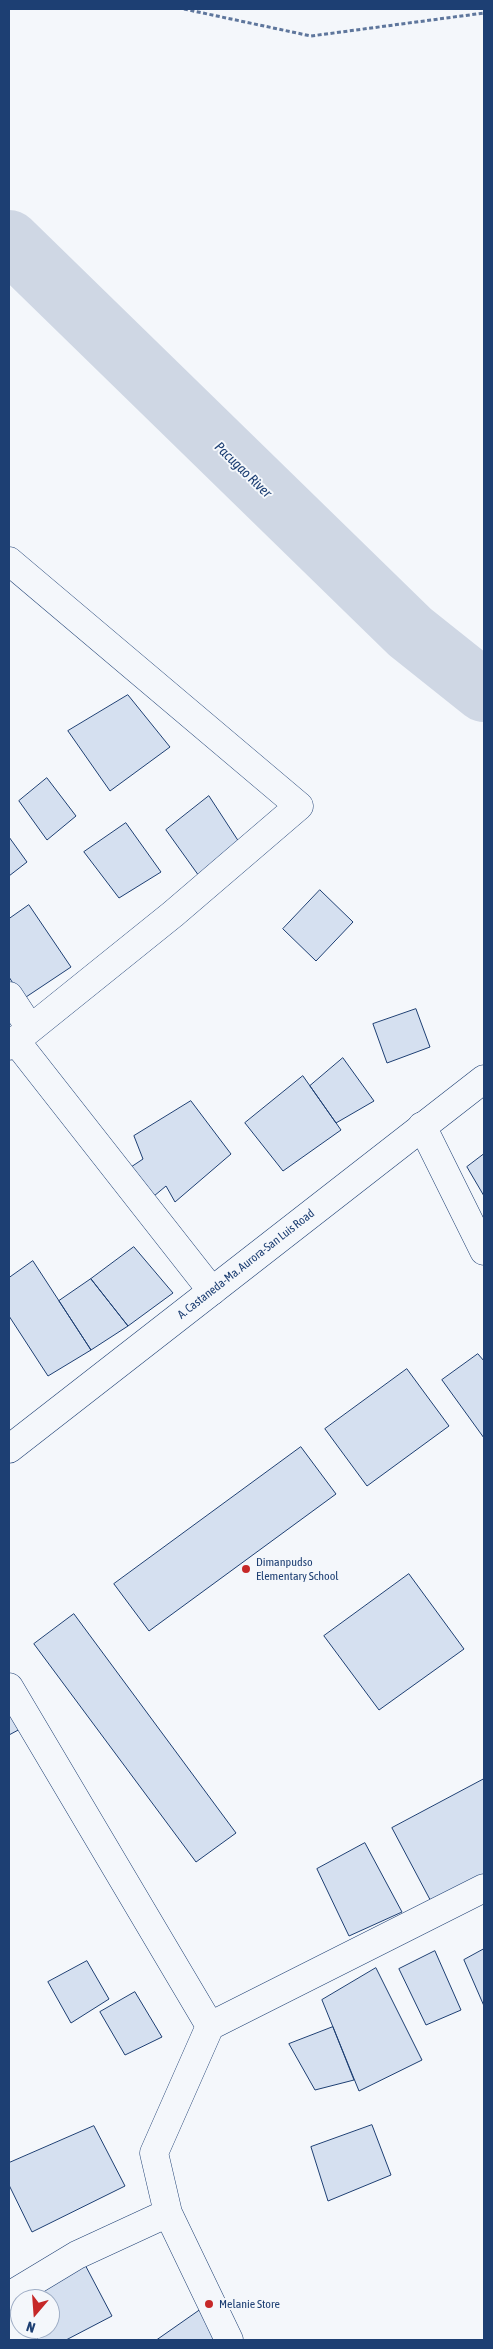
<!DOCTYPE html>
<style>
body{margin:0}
#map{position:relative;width:493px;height:2349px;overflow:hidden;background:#f4f7fb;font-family:"Asap Condensed",sans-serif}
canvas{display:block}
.frame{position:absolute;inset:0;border:10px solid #1d3f73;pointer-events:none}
.north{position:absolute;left:10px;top:2289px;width:50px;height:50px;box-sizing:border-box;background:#f4f7fb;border:1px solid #9eadc5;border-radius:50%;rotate:198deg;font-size:14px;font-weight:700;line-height:20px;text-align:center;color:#1d3f73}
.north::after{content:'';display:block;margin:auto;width:18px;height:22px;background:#c62828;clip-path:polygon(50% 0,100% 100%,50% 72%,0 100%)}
</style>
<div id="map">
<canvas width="493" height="2349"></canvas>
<div class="frame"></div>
<div class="north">N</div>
</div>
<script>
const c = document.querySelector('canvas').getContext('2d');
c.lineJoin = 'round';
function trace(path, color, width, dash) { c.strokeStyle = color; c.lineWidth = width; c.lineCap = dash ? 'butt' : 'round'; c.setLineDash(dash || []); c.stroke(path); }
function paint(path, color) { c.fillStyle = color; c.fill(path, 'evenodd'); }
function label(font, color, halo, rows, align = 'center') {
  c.font = font + ' "Asap Condensed",sans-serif'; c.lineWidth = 4; c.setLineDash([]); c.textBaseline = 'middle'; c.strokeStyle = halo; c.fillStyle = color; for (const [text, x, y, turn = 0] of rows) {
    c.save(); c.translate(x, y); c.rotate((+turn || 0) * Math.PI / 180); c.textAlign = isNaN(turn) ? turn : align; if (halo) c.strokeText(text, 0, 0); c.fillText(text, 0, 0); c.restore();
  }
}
const river = new Path2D(`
 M 9,241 L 410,632 L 484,691`);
const building = new Path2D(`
 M 128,695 L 170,747 L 110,791 L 68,731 Z
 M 47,778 L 76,816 L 47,840 L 19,801 Z
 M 209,796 L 239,842 L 199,876 L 166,830 Z
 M 126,823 L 161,872 L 119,898 L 84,852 Z
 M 9,837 L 27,862 L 9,876 Z
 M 320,890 L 353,922 L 316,961 L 283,929 Z
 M 29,905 L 71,967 L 23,999 L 9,977 L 9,919 Z
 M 416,1009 L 430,1047 L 387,1063 L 373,1024 Z
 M 343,1058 L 374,1101 L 336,1123 L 310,1086 Z
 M 303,1076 L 341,1130 L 283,1171 L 245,1123 Z
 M 191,1101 L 231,1154 L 175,1202 L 166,1186 L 154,1196 L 131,1167 L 143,1159 L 134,1136 Z
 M 484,1154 L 484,1196 L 467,1167 Z
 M 134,1247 L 173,1293 L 128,1326 L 91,1279 Z
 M 33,1261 L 91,1350 L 48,1376 L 9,1316 L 9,1278 Z
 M 91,1279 L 128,1326 L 91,1350 L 59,1301 Z
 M 478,1354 L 484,1361 L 484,1438 L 442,1380 Z
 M 407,1369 L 449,1426 L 367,1486 L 325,1429 Z
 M 301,1447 L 336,1494 L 149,1631 L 114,1584 Z
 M 409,1574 L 464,1649 L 379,1710 L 324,1636 Z
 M 74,1614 L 236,1833 L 196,1862 L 34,1644 Z
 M 9,1705 L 22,1728 L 9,1735 Z
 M 484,1779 L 484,1883 L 435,1909 L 392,1828 Z
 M 365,1843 L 402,1912 L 349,1936 L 317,1869 Z
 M 484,1949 L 484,2006 L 464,1960 Z
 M 435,1951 L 461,2010 L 426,2025 L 399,1969 Z
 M 87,1961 L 109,1999 L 71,2023 L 48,1982 Z
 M 376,1968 L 422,2060 L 359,2091 L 322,2000 Z
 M 135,1992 L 162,2037 L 125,2055 L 100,2012 Z
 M 333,2027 L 354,2080 L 315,2090 L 289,2044 Z
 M 372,2125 L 391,2175 L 328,2201 L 311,2147 Z
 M 94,2126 L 125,2186 L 32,2232 L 9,2185 L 9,2163 Z
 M 82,2259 L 112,2316 L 66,2340 L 38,2340 L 34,2329 L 50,2329 L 50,2299 L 20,2299 Z
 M 200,2310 L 216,2340 L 155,2340 L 156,2340 Z`);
const path = new Path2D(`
 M 184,9 L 311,36 L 484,13`);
const minor = new Path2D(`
 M 9,561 L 299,806 L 173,914 L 9,1046
 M 9,996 L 30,1028
 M 15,1040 L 212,1291
 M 422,1126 L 484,1251
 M 9,1687 L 210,2026
 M 9,2296 L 77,2255 L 168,2213
 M 229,2340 L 168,2213 L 154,2153 L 210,2026 L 484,1888`);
const secondary = new Path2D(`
 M 9,1449 L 484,1079`);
const markers = [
 [246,1569,5,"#c62828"],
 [209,2304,5,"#c62828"]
];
const streetNames = [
 ["A. Castaneda-Ma. Aurora-San Luis Road",246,1264,-38]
];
const poiNames = [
 ["Dimanpudso",256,1562],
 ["Elementary School",256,1576],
 ["Melanie Store",219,2304]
];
const waterNames = [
 ["Pacugao River",243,470,44]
];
trace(river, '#cfd7e4', 62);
paint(building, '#d5e0f0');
trace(building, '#1d3f73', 1);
trace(minor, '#1d3f73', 29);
trace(secondary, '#1d3f73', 29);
trace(path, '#5e769c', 3, [4, 2.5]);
trace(minor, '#f4f7fb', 28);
trace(secondary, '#f4f7fb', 28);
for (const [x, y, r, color] of markers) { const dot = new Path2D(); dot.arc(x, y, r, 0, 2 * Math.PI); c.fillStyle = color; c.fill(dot); trace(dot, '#f4f7fb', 2); }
label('12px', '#1d3f73', '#f4f7fb', streetNames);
label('12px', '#1d3f73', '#f4f7fb', poiNames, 'left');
label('italic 14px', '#1d3f73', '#f4f7fb', waterNames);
</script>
